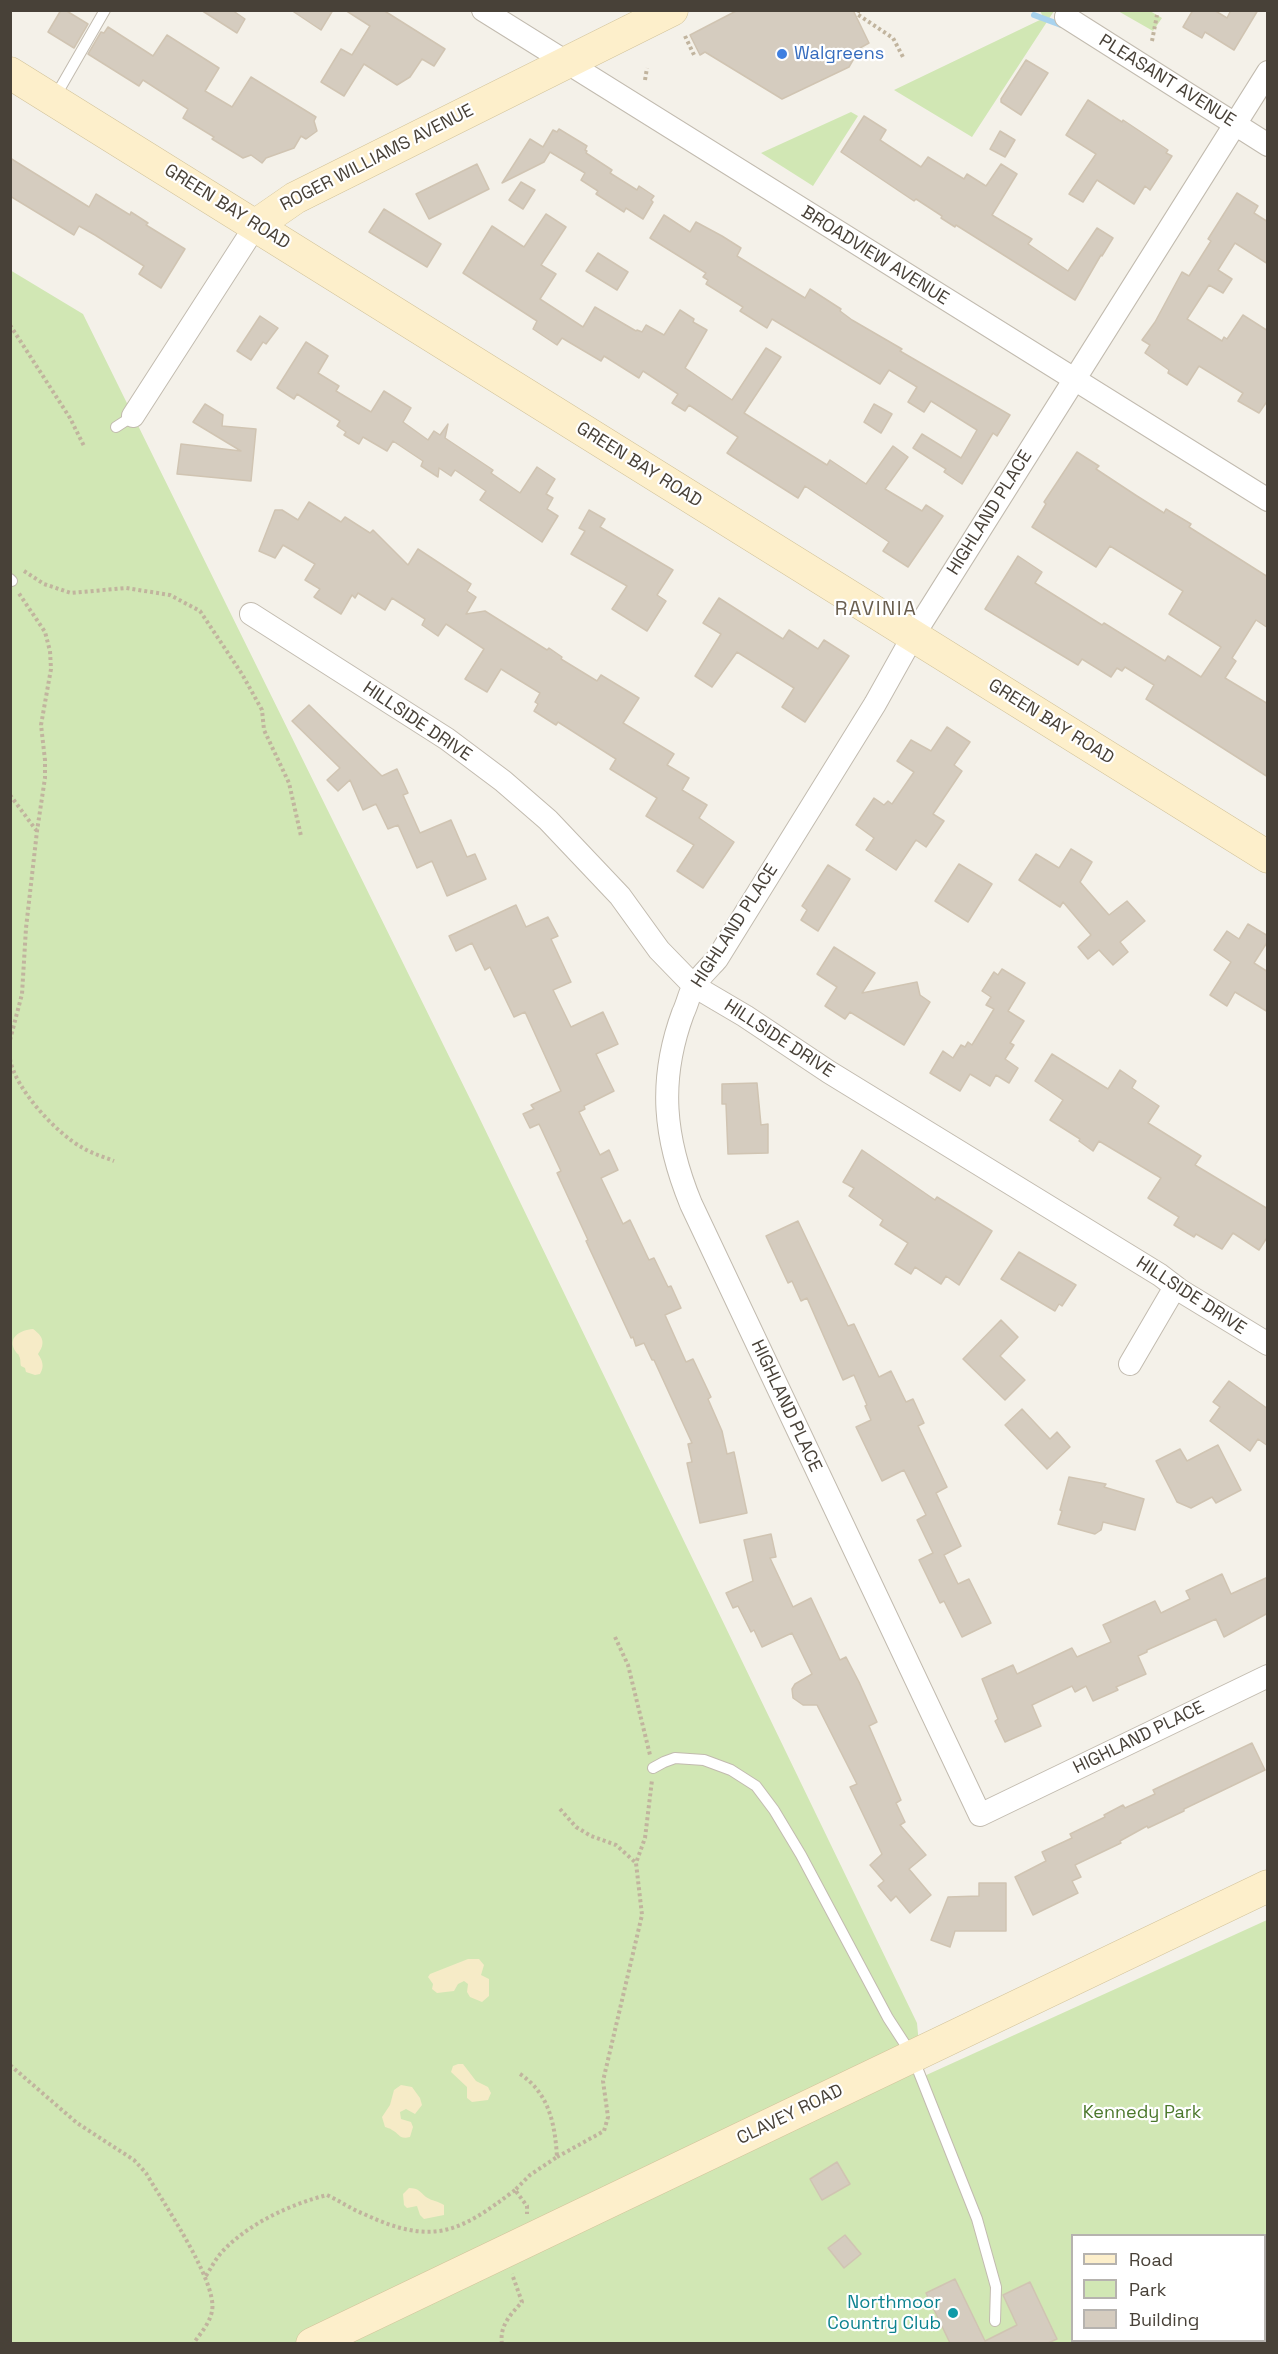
<!DOCTYPE html>
<style>
body{margin:0}
#map{position:relative;width:1278px;height:2354px;overflow:hidden;background:#f4f1e9;font-family:"Space Grotesk",sans-serif}
canvas{display:block}
.frame{position:absolute;inset:0;border:12px solid #484138;pointer-events:none}
.legend{position:absolute;left:1071px;top:2234px;width:195px;height:108px;box-sizing:border-box;background:#fff;border:2px solid #b6b3af;margin:0;padding:8px 10px;list-style:none;font-size:18px;color:#484138}
.legend li{display:flex;align-items:center;gap:12px;height:30px}
.legend b{width:30px;border:2px solid #b6b3af}
</style>
<div id="map">
<canvas width="1278" height="2354"></canvas>
<div class="frame"></div>
<ul class="legend">
<li><b style="height:8px;background:#fdefcb"></b>Road</li>
<li><b style="height:16px;background:#d1e7b4"></b>Park</li>
<li><b style="height:16px;background:#d5ccbf"></b>Building</li>
</ul>
</div>
<script>
const c = document.querySelector('canvas').getContext('2d');
c.lineJoin = 'round';
function paint(path, color) { c.fillStyle = color; c.fill(path, 'evenodd'); }
function trace(path, color, width, dash) { c.strokeStyle = color; c.lineWidth = width; c.lineCap = dash ? 'butt' : 'round'; c.setLineDash(dash || []); c.stroke(path); }
function label(font, color, halo, rows, align = 'center') {
  c.font = font + ' "Space Grotesk",sans-serif'; c.lineWidth = 4.5; c.setLineDash([]); c.textBaseline = 'middle'; c.strokeStyle = halo; c.fillStyle = color; for (const [text, x, y, turn = 0] of rows) {
    c.save(); c.translate(x, y); c.rotate((+turn || 0) * Math.PI / 180); c.textAlign = isNaN(turn) ? turn : align; if (halo) c.strokeText(text, 0, 0); c.fillText(text, 0, 0); c.restore();
  }
}
const green = new Path2D(`
 M 1040,11 L 1054,11 L 972,137 L 894,90 L 1044,18 Z
 M 1118,11 L 1150,11 L 1162,18 L 1153,31 Z
 M 851,112 L 858,116 L 813,186 L 761,153 Z
 M 10,270 L 83,314 L 477,1113 L 917,2023 L 922,2077 L 1267,1920 L 1267,2343 L 11,2343 ZM 1072,2236 L 1264,2236 L 1264,2340 L 1072,2340 Z`);
const sand = new Path2D(`
 M 33,1329 C 43,1336 46,1343 38,1354 C 42,1360 45,1366 40,1374 L 35,1375 L 26,1372 L 25,1368 L 21,1366 C 20,1363 21,1359 19,1356 C 19,1354 17,1354 16,1352 C 6,1338 20,1330 33,1329 Z
 M 468,1959 L 479,1959 L 484,1965 L 481,1975 L 489,1979 L 489,1996 L 482,2002 L 470,1997 L 467,1992 L 468,1984 L 464,1981 L 458,1984 L 454,1991 L 437,1993 L 432,1989 L 433,1984 L 428,1977 L 430,1974 Z
 M 458,2064 L 463,2064 L 476,2081 L 488,2087 L 491,2093 L 488,2100 L 472,2102 L 467,2098 L 467,2087 L 451,2072 L 453,2066 Z
 M 401,2085 L 412,2087 L 420,2098 L 422,2105 L 415,2114 L 406,2109 L 400,2112 L 401,2119 L 411,2122 L 413,2127 L 410,2137 C 399,2140 400,2134 392,2130 C 390,2128 387,2128 385,2127 L 382,2117 L 390,2105 L 394,2090 Z
 M 409,2188 C 419,2188 420,2192 426,2197 C 432,2201 438,2201 444,2205 L 444,2215 L 424,2219 L 420,2215 L 417,2206 L 407,2208 L 404,2205 L 403,2194 Z`);
const stream = new Path2D(`
 M 1034,15 L 1061,25`);
const building = new Path2D(`
 M 61,10 L 65,10 L 88,24 L 74,48 L 48,32 Z
 M 201,10 L 232,10 L 245,19 L 237,33 Z
 M 291,10 L 333,10 L 321,30 Z
 M 345,10 L 383,10 L 445,49 L 434,66 L 422,59 L 410,77 L 397,85 L 364,64 L 344,96 L 321,82 L 341,49 L 352,55 L 370,26 Z
 M 738,10 L 853,10 L 869,43 L 860,48 L 849,67 L 782,99 L 705,52 L 700,55 L 690,35 Z
 M 1193,10 L 1214,10 L 1227,18 L 1231,10 L 1258,10 L 1234,50 L 1205,32 L 1202,38 L 1183,27 Z
 M 108,27 L 153,56 L 167,35 L 219,68 L 205,91 L 232,107 L 251,77 L 316,117 L 314,121 L 317,131 L 306,139 L 301,136 L 294,148 L 266,158 L 262,163 L 251,155 L 243,158 L 212,139 L 214,137 L 183,118 L 188,109 L 143,80 L 139,86 L 88,54 L 101,32 L 104,33 Z
 M 1026,60 L 1048,73 L 1021,115 L 1001,102 L 1001,99 Z
 M 1088,100 L 1122,122 L 1123,120 L 1168,150 L 1166,153 L 1172,156 L 1150,190 L 1145,186 L 1134,204 L 1097,180 L 1083,202 L 1069,194 L 1096,154 L 1066,135 Z
 M 864,116 L 886,130 L 880,140 L 921,167 L 928,157 L 964,179 L 967,174 L 986,186 L 1001,164 L 1017,174 L 992,215 L 1032,239 L 1028,244 L 1068,271 L 1097,228 L 1113,238 L 1102,256 L 1101,255 L 1075,300 L 956,225 L 955,227 L 941,218 L 942,216 L 916,199 L 914,201 L 841,152 Z
 M 559,129 L 587,146 L 585,150 L 587,151 L 586,153 L 612,170 L 610,173 L 637,190 L 639,186 L 654,196 L 651,200 L 653,202 L 643,219 L 626,208 L 624,212 L 596,194 L 598,191 L 581,180 L 585,173 L 550,152 L 544,162 L 502,183 L 530,139 L 543,147 L 553,130 L 557,132 Z
 M 1000,131 L 1015,140 L 1005,157 L 990,149 Z
 M 10,158 L 89,207 L 96,194 L 130,215 L 131,212 L 148,223 L 146,225 L 185,249 L 161,288 L 139,274 L 144,266 L 95,235 L 79,226 L 74,235 L 10,196 Z
 M 477,164 L 489,189 L 429,219 L 416,194 Z
 M 521,182 L 535,190 L 523,209 L 509,200 Z
 M 1237,193 L 1258,206 L 1254,213 L 1268,222 L 1268,264 L 1235,243 L 1218,270 L 1232,279 L 1223,293 L 1209,285 L 1187,319 L 1222,341 L 1224,337 L 1227,339 L 1243,315 L 1268,331 L 1268,400 L 1259,413 L 1238,401 L 1243,393 L 1199,366 L 1187,385 L 1168,373 L 1169,370 L 1145,353 L 1150,345 L 1142,340 L 1155,322 L 1182,272 L 1189,276 L 1211,241 L 1208,239 Z
 M 384,209 L 441,244 L 427,267 L 369,232 Z
 M 546,214 L 566,227 L 541,265 L 556,274 L 540,299 L 583,327 L 595,307 L 636,331 L 637,330 L 642,332 L 646,325 L 664,335 L 680,310 L 694,319 L 693,322 L 707,330 L 685,368 L 732,400 L 766,348 L 781,357 L 744,413 L 779,435 L 827,465 L 830,460 L 866,484 L 893,446 L 908,457 L 885,489 L 922,511 L 926,505 L 943,516 L 908,567 L 883,551 L 889,542 L 805,486 L 798,498 L 727,453 L 738,437 L 689,405 L 685,411 L 672,403 L 678,394 L 643,371 L 639,378 L 604,356 L 601,361 L 562,338 L 557,345 L 533,329 L 537,321 L 463,273 L 492,226 L 524,247 Z
 M 664,215 L 690,232 L 696,222 L 722,236 L 741,248 L 737,256 L 805,298 L 810,289 L 841,309 L 840,311 L 852,320 L 902,349 L 900,351 L 1010,415 L 997,436 L 993,433 L 962,484 L 944,472 L 946,469 L 913,448 L 922,434 L 961,458 L 977,430 L 931,401 L 924,412 L 908,402 L 917,387 L 889,370 L 880,384 L 772,319 L 767,328 L 740,311 L 743,307 L 706,284 L 708,280 L 703,277 L 706,273 L 650,238 Z
 M 598,253 L 628,272 L 617,290 L 586,271 Z
 M 260,316 L 278,328 L 266,344 L 263,342 L 251,360 L 237,351 Z
 M 306,342 L 328,356 L 318,373 L 339,386 L 336,391 L 371,412 L 384,391 L 411,408 L 403,422 L 428,440 L 434,431 L 440,435 L 448,424 L 445,438 L 493,470 L 491,473 L 520,493 L 537,467 L 555,479 L 546,494 L 553,498 L 547,509 L 558,516 L 542,542 L 480,500 L 486,491 L 455,470 L 451,476 L 439,468 L 438,477 L 421,466 L 423,461 L 393,441 L 387,451 L 363,437 L 359,444 L 344,435 L 346,432 L 337,426 L 340,421 L 297,394 L 294,399 L 277,388 Z
 M 205,404 L 223,415 L 222,426 L 256,429 L 251,481 L 177,474 L 181,444 L 241,451 L 193,422 Z
 M 874,404 L 892,414 L 881,433 L 864,422 Z
 M 1077,452 L 1099,466 L 1096,469 L 1137,496 L 1164,513 L 1166,509 L 1191,524 L 1189,527 L 1268,577 L 1268,628 L 1256,620 L 1232,658 L 1236,661 L 1225,678 L 1268,704 L 1268,777 L 1146,699 L 1154,685 L 1125,667 L 1122,671 L 1117,668 L 1111,677 L 1082,659 L 1078,665 L 985,609 L 1018,556 L 1042,572 L 1035,583 L 1102,625 L 1104,623 L 1165,661 L 1168,656 L 1201,677 L 1221,647 L 1169,614 L 1183,591 L 1110,546 L 1096,567 L 1032,527 L 1046,504 L 1044,502 Z
 M 309,502 L 341,522 L 345,517 L 370,533 L 373,530 L 408,565 L 418,549 L 471,584 L 467,591 L 476,597 L 466,614 L 485,611 L 547,650 L 549,648 L 562,657 L 561,659 L 597,681 L 601,675 L 639,698 L 623,723 L 674,754 L 667,765 L 689,778 L 682,790 L 707,805 L 699,818 L 734,842 L 703,888 L 677,871 L 694,845 L 646,816 L 657,798 L 610,769 L 616,759 L 558,722 L 556,725 L 534,711 L 538,704 L 535,702 L 540,693 L 501,669 L 487,692 L 465,679 L 484,649 L 446,624 L 438,636 L 422,625 L 425,619 L 392,598 L 385,610 L 358,593 L 355,598 L 352,595 L 341,614 L 314,597 L 320,589 L 305,580 L 315,564 L 283,545 L 275,558 L 259,551 L 275,510 L 282,510 L 298,520 Z
 M 589,510 L 605,519 L 600,527 L 673,570 L 657,595 L 666,601 L 647,631 L 612,609 L 627,586 L 571,554 L 585,531 L 579,528 Z
 M 719,598 L 783,639 L 789,630 L 818,649 L 824,640 L 849,656 L 805,722 L 782,707 L 794,688 L 737,652 L 712,687 L 695,676 L 721,634 L 703,623 Z
 M 309,705 L 382,776 L 397,769 L 408,793 L 403,795 L 420,833 L 451,820 L 467,857 L 475,854 L 486,879 L 447,896 L 432,861 L 417,868 L 398,825 L 388,829 L 376,804 L 363,810 L 350,780 L 338,791 L 327,780 L 340,768 L 292,721 Z
 M 947,727 L 970,742 L 954,765 L 962,771 L 933,814 L 944,821 L 926,847 L 916,840 L 896,870 L 866,850 L 874,838 L 856,825 L 874,798 L 884,805 L 888,801 L 892,804 L 914,772 L 897,761 L 911,740 L 931,751 Z
 M 1071,849 L 1092,862 L 1080,882 L 1109,915 L 1127,901 L 1145,921 L 1120,942 L 1128,952 L 1113,965 L 1099,950 L 1088,959 L 1078,947 L 1091,935 L 1063,902 L 1060,907 L 1019,880 L 1036,854 L 1059,868 Z
 M 959,864 L 992,884 L 968,922 L 935,901 Z
 M 828,865 L 850,879 L 818,931 L 801,920 L 807,910 L 802,906 Z
 M 516,905 L 526,927 L 548,917 L 558,936 L 551,939 L 571,982 L 553,990 L 571,1027 L 603,1012 L 618,1044 L 596,1054 L 614,1091 L 584,1106 L 585,1109 L 579,1112 L 600,1155 L 609,1150 L 618,1170 L 601,1178 L 623,1224 L 630,1220 L 649,1260 L 654,1258 L 668,1287 L 671,1286 L 681,1308 L 665,1315 L 686,1362 L 693,1359 L 711,1397 L 708,1399 L 722,1431 L 727,1454 L 734,1452 L 747,1513 L 700,1523 L 687,1463 L 692,1462 L 688,1444 L 692,1443 L 654,1360 L 652,1360 L 644,1343 L 636,1346 L 633,1337 L 631,1338 L 586,1241 L 588,1240 L 557,1173 L 561,1171 L 539,1124 L 530,1128 L 523,1114 L 534,1109 L 531,1105 L 561,1091 L 525,1012 L 514,1017 L 490,967 L 485,970 L 472,943 L 456,951 L 449,936 Z
 M 1248,924 L 1268,936 L 1268,941 L 1254,963 L 1268,972 L 1268,1012 L 1235,992 L 1227,1006 L 1210,995 L 1231,962 L 1214,950 L 1227,931 L 1239,939 Z
 M 834,947 L 875,973 L 862,993 L 917,982 L 920,995 L 930,1002 L 904,1045 L 850,1012 L 845,1019 L 825,1006 L 837,987 L 817,974 Z
 M 1002,969 L 1025,983 L 1008,1011 L 1024,1021 L 1010,1043 L 1014,1045 L 1005,1059 L 1018,1068 L 1009,1083 L 996,1075 L 990,1086 L 970,1074 L 960,1091 L 930,1073 L 943,1051 L 953,1058 L 961,1045 L 965,1047 L 968,1042 L 972,1045 L 994,1009 L 986,1005 L 991,997 L 982,991 L 994,972 L 998,975 Z
 M 1052,1054 L 1108,1089 L 1120,1070 L 1136,1081 L 1132,1088 L 1159,1106 L 1148,1123 L 1201,1156 L 1195,1165 L 1268,1209 L 1268,1236 L 1259,1250 L 1233,1233 L 1222,1249 L 1196,1234 L 1194,1237 L 1174,1225 L 1179,1217 L 1148,1198 L 1161,1178 L 1099,1141 L 1093,1151 L 1079,1141 L 1080,1139 L 1050,1120 L 1063,1100 L 1035,1081 Z
 M 757,1083 L 761,1125 L 768,1124 L 768,1153 L 728,1154 L 726,1104 L 722,1104 L 722,1084 Z
 M 862,1150 L 935,1200 L 937,1197 L 992,1231 L 959,1285 L 946,1276 L 941,1284 L 915,1267 L 911,1274 L 895,1264 L 908,1243 L 880,1225 L 883,1220 L 849,1196 L 854,1188 L 843,1182 Z
 M 798,1221 L 848,1326 L 854,1324 L 879,1377 L 891,1371 L 906,1402 L 913,1399 L 924,1423 L 918,1426 L 947,1487 L 936,1493 L 961,1546 L 944,1555 L 958,1584 L 969,1579 L 991,1623 L 962,1637 L 944,1601 L 940,1603 L 919,1560 L 933,1553 L 917,1520 L 926,1515 L 904,1470 L 882,1481 L 856,1427 L 871,1420 L 865,1406 L 867,1405 L 854,1375 L 843,1380 L 807,1298 L 801,1301 L 792,1281 L 788,1283 L 766,1236 Z
 M 1019,1252 L 1076,1285 L 1062,1306 L 1059,1304 L 1055,1311 L 1001,1279 Z
 M 1001,1320 L 1018,1337 L 1000,1356 L 1025,1380 L 1005,1400 L 963,1359 Z
 M 1229,1381 L 1268,1409 L 1268,1446 L 1258,1439 L 1250,1451 L 1210,1421 L 1220,1407 L 1213,1402 Z
 M 1022,1409 L 1050,1439 L 1057,1432 L 1070,1447 L 1047,1469 L 1005,1425 Z
 M 1218,1445 L 1241,1490 L 1216,1503 L 1212,1497 L 1191,1508 L 1177,1502 L 1156,1461 L 1180,1449 L 1187,1461 Z
 M 1069,1477 L 1106,1484 L 1104,1487 L 1144,1499 L 1135,1530 L 1103,1522 L 1101,1530 L 1095,1534 L 1058,1524 L 1062,1511 L 1060,1510 Z
 M 771,1534 L 776,1557 L 770,1558 L 793,1607 L 811,1598 L 840,1660 L 846,1657 L 859,1682 L 877,1722 L 869,1726 L 901,1800 L 896,1803 L 905,1822 L 900,1825 L 926,1855 L 909,1869 L 931,1895 L 910,1913 L 896,1896 L 891,1901 L 878,1886 L 884,1881 L 870,1865 L 882,1854 L 850,1787 L 857,1784 L 817,1705 L 803,1705 L 793,1698 L 792,1689 L 795,1684 L 812,1674 L 792,1633 L 762,1647 L 754,1630 L 751,1632 L 738,1606 L 733,1608 L 726,1593 L 753,1581 L 744,1540 Z
 M 1222,1574 L 1231,1594 L 1268,1577 L 1268,1613 L 1224,1637 L 1216,1619 L 1147,1650 L 1147,1652 L 1138,1656 L 1146,1674 L 1116,1687 L 1118,1690 L 1093,1701 L 1086,1686 L 1075,1692 L 1072,1686 L 1032,1705 L 1041,1726 L 1005,1742 L 995,1721 L 998,1719 L 982,1679 L 1013,1665 L 1017,1674 L 1072,1648 L 1077,1657 L 1111,1642 L 1103,1625 L 1155,1601 L 1161,1613 L 1190,1599 L 1186,1591 Z
 M 1252,1743 L 1265,1770 L 1184,1809 L 1184,1811 L 1148,1828 L 1147,1826 L 1120,1841 L 1121,1843 L 1075,1865 L 1081,1877 L 1072,1881 L 1078,1893 L 1033,1915 L 1015,1877 L 1046,1861 L 1042,1852 L 1072,1838 L 1070,1834 L 1105,1817 L 1104,1815 L 1123,1805 L 1125,1808 L 1155,1794 L 1153,1790 Z
 M 979,1883 L 1006,1883 L 1006,1931 L 955,1931 L 950,1947 L 931,1940 L 948,1897 L 979,1896 Z
 M 837,2162 L 850,2184 L 822,2200 L 810,2179 Z
 M 845,2235 L 861,2254 L 844,2268 L 828,2248 Z
 M 955,2279 L 985,2341 L 1017,2325 L 1003,2295 L 1030,2282 L 1057,2339 L 1048,2343 L 950,2343 L 926,2293 Z`);
const path = new Path2D(`
 M 859,10 L 857,14 L 893,38 L 903,57
 M 685,36 L 695,57
 M 1152,41 L 1157,15
 M 645,80 L 647,68
 M 10,325 L 70,418 L 84,446
 M 24,571 L 44,584 L 71,593 L 126,588 L 170,595 L 200,611 L 242,674 L 262,710 L 264,730 L 289,783 L 301,836
 M 10,795 L 36,830
 M 10,1040 L 22,994 L 26,928 L 37,831 L 45,778 L 45,760 L 41,725 L 51,669 L 50,651 L 45,632 L 18,592
 M 10,1059 C 15,1089 57,1134 83,1148 C 93,1154 104,1157 114,1161
 M 615,1637 L 628,1665 L 650,1755
 M 560,1809 L 576,1827 L 591,1836 L 616,1845 L 636,1863
 M 10,2065 L 77,2123 L 134,2160 L 146,2173 C 162,2201 218,2282 212,2311 C 210,2323 200,2334 193,2344
 M 520,2074 C 549,2093 555,2124 557,2157 L 530,2175 L 515,2190 L 527,2206 L 527,2214
 M 557,2157 L 604,2131 L 608,2117 L 603,2081 L 642,1915 L 636,1863 L 645,1838 L 652,1780
 M 206,2276 C 211,2268 215,2260 221,2253 C 247,2224 291,2204 327,2195 C 340,2201 351,2209 364,2214 C 432,2246 459,2233 515,2190
 M 502,2344 C 499,2326 511,2314 522,2302 L 512,2274`);
const lane = new Path2D(`
 M 55,97 L 105,10
 M 116,427 L 133,416
 M 10,579 L 12,581
 M 653,1768 L 664,1762 L 675,1758 L 704,1760 L 731,1770 L 756,1786 L 774,1810 L 801,1855 L 888,2018 L 912,2055 L 977,2219 L 996,2287 L 995,2321`);
const street = new Path2D(`
 M 483,10 L 1268,500
 M 1066,17 L 1268,145
 M 1268,72 L 913,636 L 875,704 L 717,959 C 709,968 699,977 693,987 C 689,995 687,1005 683,1013 C 658,1081 664,1138 691,1204 L 980,1815 L 1268,1676
 M 133,416 L 256,225
 M 251,614 L 447,739 L 503,781 L 548,820 L 620,896 L 659,950 L 694,986 L 745,1016 L 829,1072 L 1160,1275 L 1181,1291 L 1268,1344
 M 1130,1364 L 1175,1287`);
const secondary = new Path2D(`
 M 10,73 L 1268,857
 M 256,225 L 295,198 L 672,10
 M 312,2344 L 1268,1886`);
const markers = [
 [782,54,6,"#3f7fe0"],
 [953,2313,6,"#0f9aa8"]
];
const shopNames = [
 ["Walgreens",794,54]
];
const streetNames = [
 ["PLEASANT AVENUE",1167,81,32],
 ["ROGER WILLIAMS AVENUE",377,158,-27],
 ["GREEN BAY ROAD",227,207,32],
 ["BROADVIEW AVENUE",875,256,32],
 ["GREEN BAY ROAD",639,465,32],
 ["HIGHLAND PLACE",990,513,-58],
 ["HILLSIDE DRIVE",417,722,34],
 ["GREEN BAY ROAD",1051,722,32],
 ["HIGHLAND PLACE",735,926,-57],
 ["HILLSIDE DRIVE",779,1039,33],
 ["HILLSIDE DRIVE",1191,1296,33],
 ["HIGHLAND PLACE",786,1406,65],
 ["HIGHLAND PLACE",1139,1738,-26],
 ["CLAVEY ROAD",790,2115,-26]
];
const parkNames = [
 ["Kennedy Park",1142,2113]
];
const cultureNames = [
 ["Northmoor",941,2303],
 ["Country Club",941,2324]
];
const neighbourhoodNames = [
 ["RAVINIA",876,610]
];
paint(green, '#d1e7b4');
paint(sand, '#f6ebc7');
trace(stream, '#a8d3ee', 6);
paint(building, '#d5ccbf');
trace(building, '#d0c4b2', 1.5);
trace(lane, '#c2bbaf', 12);
trace(street, '#c2bbaf', 24);
trace(secondary, '#d2c39a', 33);
trace(path, '#c1b49e', 4, [3, 3]);
trace(lane, '#fff', 10);
trace(street, '#fff', 22);
trace(secondary, '#fdefcb', 32);
for (const [x, y, r, color] of markers) { const dot = new Path2D(); dot.arc(x, y, r, 0, 2 * Math.PI); c.fillStyle = color; c.fill(dot); trace(dot, '#fff', 2); }
label('18px', '#366cbe', '#fff', shopNames, 'left');
label('18px', '#484138', '#fff', streetNames);
label('18px', '#4b782c', '#fff', parkNames);
label('18px', '#0d838f', '#fff', cultureNames, 'right');
c.letterSpacing = '1.5px';
label('20px', '#6a5f4f', '#fff', neighbourhoodNames);
c.letterSpacing = '0px';
</script>
